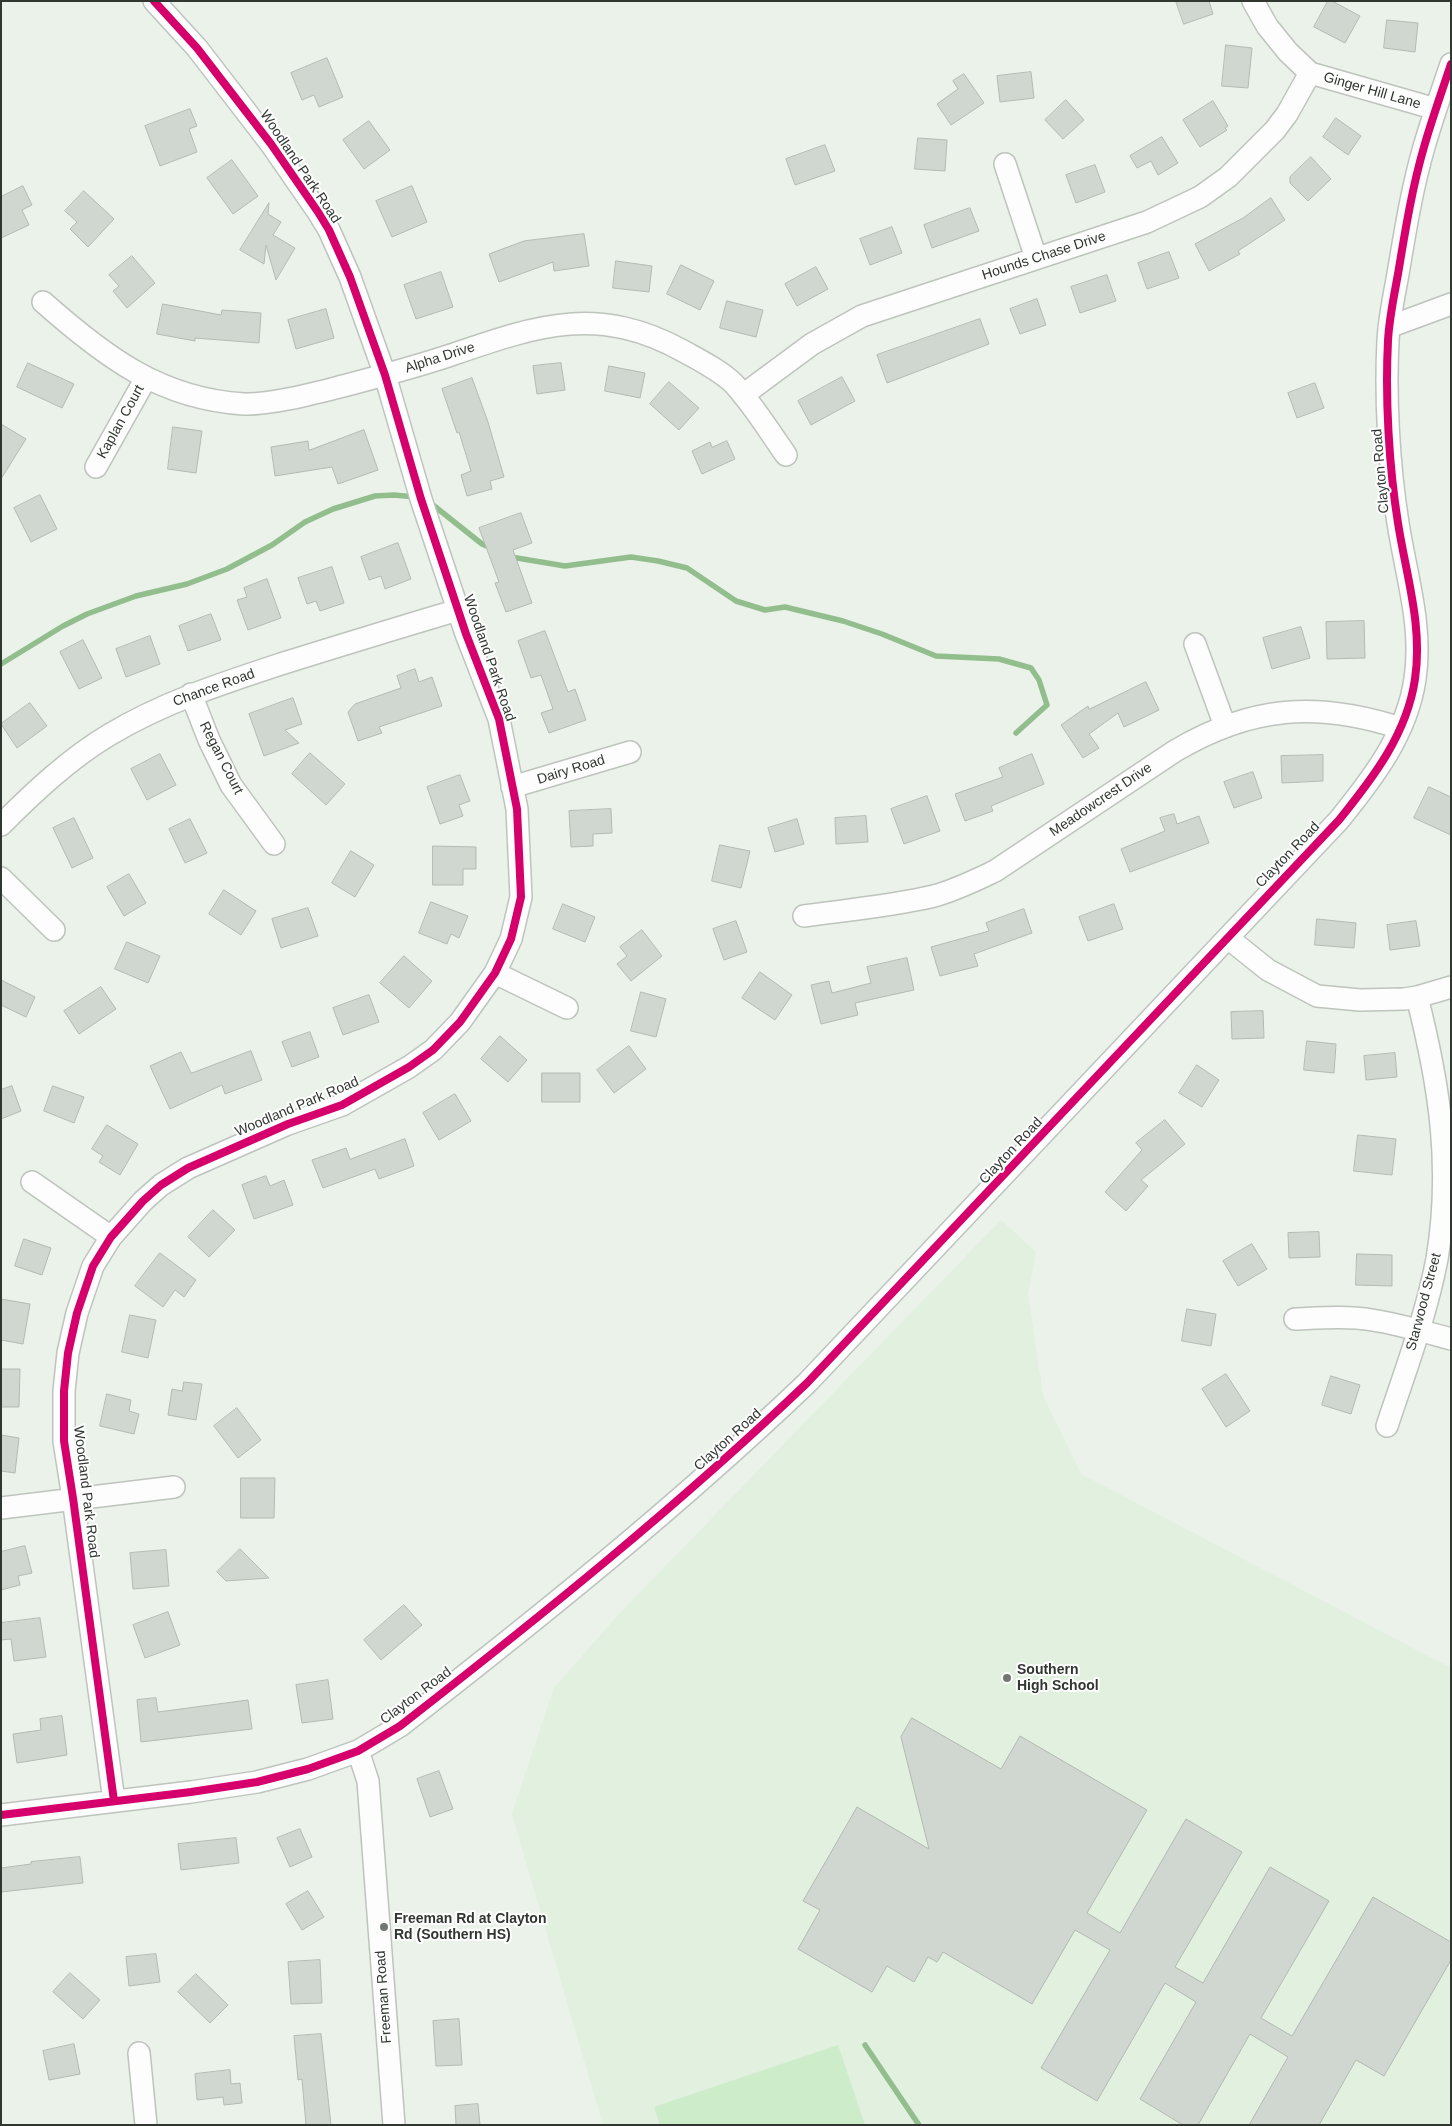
<!DOCTYPE html>
<style>
body{margin:0}
#map{position:relative;width:1452px;height:2126px;overflow:hidden;background:#eaf2e9;font-family:Helvetica,sans-serif}
canvas{display:block}
.frame{position:absolute;inset:0;border:2px solid #303630;pointer-events:none}
</style>
<div id="map">
<canvas width="1452" height="2126"></canvas>
<div class="frame"></div>
</div>
<script>
const c = document.querySelector('canvas').getContext('2d');
c.lineJoin = 'round';
function paint(path, color) { c.fillStyle = color; c.fill(path, 'evenodd'); }
function trace(path, color, width, dash) { c.strokeStyle = color; c.lineWidth = width; c.lineCap = dash ? 'butt' : 'round'; c.setLineDash(dash || []); c.stroke(path); }
function label(font, color, halo, rows, align = 'center') {
  c.font = font + ' Helvetica,sans-serif'; c.lineWidth = 4; c.setLineDash([]); c.textBaseline = 'middle'; c.strokeStyle = halo; c.fillStyle = color; for (const [text, x, y, turn = 0] of rows) {
    c.save(); c.translate(x, y); c.rotate((+turn || 0) * Math.PI / 180); c.textAlign = isNaN(turn) ? turn : align; if (halo) c.strokeText(text, 0, 0); c.fillText(text, 0, 0); c.restore();
  }
}
const built = new Path2D(`
 M 1001,1220 L 1036,1252 L 1028,1294 L 1043,1396 L 1081,1474 L 1451,1668 L 1451,2125 L 603,2125 L 512,1814 L 554,1688 L 619,1614 Z`);
const green = new Path2D(`
 M 838,2045 L 865,2125 L 660,2125 L 654,2107 Z`);
const stream = new Path2D(`
 M 428,503 L 433,505 L 482,544 L 491,548
 M 511,557 L 565,566 L 631,557 L 658,561 L 687,568 L 736,601 L 765,610 L 785,607 L 843,621 L 882,634 L 936,656 L 999,659 L 1031,668 L 1039,680 L 1047,705 L 1016,733
 M 1,664 L 63,626 L 87,614 L 136,596 L 187,584 L 227,569 L 272,545 L 305,522 L 333,509 L 375,496 L 394,495 L 415,497
 M 865,2045 L 919,2125`);
const building = new Path2D(`
 M 1176,1 L 1209,1 L 1213,14 L 1184,24 Z
 M 1328,1 L 1332,1 L 1360,16 L 1345,43 L 1314,27 Z
 M 1387,20 L 1418,23 L 1415,52 L 1384,48 Z
 M 1226,45 L 1252,48 L 1248,88 L 1222,86 Z
 M 327,58 L 343,97 L 319,107 L 314,95 L 302,100 L 291,73 Z
 M 1031,72 L 1034,98 L 1000,102 L 997,76 Z
 M 964,74 L 984,103 L 951,125 L 937,104 L 958,89 L 953,81 Z
 M 1066,100 L 1084,120 L 1063,139 L 1045,120 Z
 M 1213,101 L 1228,126 L 1225,128 L 1227,130 L 1200,147 L 1183,120 Z
 M 190,109 L 197,126 L 189,129 L 197,152 L 160,166 L 145,126 Z
 M 1336,118 L 1361,136 L 1348,155 L 1323,137 Z
 M 369,121 L 390,150 L 364,169 L 343,140 Z
 M 1162,137 L 1178,163 L 1158,175 L 1151,161 L 1137,168 L 1130,156 Z
 M 918,138 L 947,140 L 945,171 L 915,169 Z
 M 825,145 L 835,171 L 795,185 L 786,159 Z
 M 1311,157 L 1331,179 L 1308,201 L 1290,183 L 1290,177 Z
 M 232,160 L 258,196 L 233,214 L 207,178 Z
 M 1095,165 L 1105,192 L 1076,203 L 1066,175 Z
 M 23,186 L 32,205 L 22,210 L 29,225 L 1,238 L 1,197 Z
 M 412,186 L 427,222 L 392,237 L 376,201 Z
 M 84,191 L 114,219 L 88,247 L 70,229 L 77,222 L 65,211 Z
 M 1271,198 L 1285,220 L 1238,251 L 1240,254 L 1209,271 L 1195,244 L 1243,218 Z
 M 269,203 L 268,214 L 281,222 L 273,235 L 295,248 L 276,280 L 266,245 L 264,264 L 240,250 Z
 M 970,208 L 979,231 L 932,248 L 924,225 Z
 M 892,227 L 902,253 L 870,265 L 860,239 Z
 M 584,234 L 589,266 L 554,271 L 553,262 L 499,282 L 489,254 L 524,241 Z
 M 1169,252 L 1179,278 L 1147,289 L 1138,263 Z
 M 132,256 L 155,283 L 127,308 L 113,291 L 119,286 L 109,275 Z
 M 616,261 L 652,266 L 649,292 L 613,288 Z
 M 681,265 L 714,281 L 700,310 L 667,294 Z
 M 816,267 L 828,289 L 797,306 L 785,284 Z
 M 441,272 L 453,307 L 416,319 L 404,285 Z
 M 1107,275 L 1116,301 L 1080,313 L 1071,287 Z
 M 1037,299 L 1046,325 L 1020,334 L 1010,309 Z
 M 727,301 L 763,310 L 756,337 L 720,328 Z
 M 163,304 L 221,315 L 222,310 L 261,313 L 259,343 L 195,338 L 195,341 L 157,334 Z
 M 326,309 L 334,338 L 296,349 L 288,320 Z
 M 980,319 L 989,344 L 887,383 L 877,355 Z
 M 28,363 L 74,384 L 62,408 L 17,387 Z
 M 561,363 L 565,390 L 537,394 L 533,366 Z
 M 609,366 L 645,373 L 640,398 L 605,391 Z
 M 842,377 L 855,401 L 811,425 L 798,401 Z
 M 472,378 L 488,422 L 504,477 L 490,481 L 492,489 L 467,496 L 461,475 L 471,471 L 459,432 L 457,433 L 442,389 Z
 M 669,382 L 699,408 L 679,430 L 650,404 Z
 M 1315,383 L 1324,408 L 1297,418 L 1288,393 Z
 M 1,424 L 26,439 L 1,479 Z
 M 173,427 L 202,431 L 196,473 L 168,469 Z
 M 364,430 L 378,470 L 338,484 L 332,467 L 275,476 L 271,447 L 308,441 L 309,450 Z
 M 727,441 L 735,459 L 702,474 L 692,451 L 710,442 L 712,447 Z
 M 40,495 L 57,529 L 31,542 L 14,508 Z
 M 521,513 L 532,543 L 513,550 L 532,603 L 506,612 L 495,583 L 499,582 L 479,528 Z
 M 398,543 L 411,579 L 385,589 L 381,576 L 369,580 L 361,557 Z
 M 332,567 L 344,603 L 320,611 L 316,601 L 307,604 L 298,578 Z
 M 267,579 L 281,618 L 248,630 L 237,600 L 247,597 L 244,588 Z
 M 211,614 L 221,640 L 188,651 L 179,626 Z
 M 1364,621 L 1365,658 L 1327,659 L 1326,622 Z
 M 1301,627 L 1310,658 L 1272,669 L 1263,638 Z
 M 545,631 L 568,692 L 575,689 L 586,720 L 549,733 L 541,713 L 553,709 L 541,675 L 531,678 L 518,641 Z
 M 150,636 L 160,664 L 126,677 L 116,649 Z
 M 83,640 L 102,678 L 79,689 L 60,652 Z
 M 415,669 L 419,682 L 432,677 L 442,706 L 379,727 L 382,733 L 358,741 L 348,712 L 355,704 L 401,688 L 397,676 Z
 M 1146,682 L 1159,710 L 1124,727 L 1118,713 L 1089,734 L 1099,748 L 1083,758 L 1061,725 L 1088,706 L 1089,709 Z
 M 293,698 L 302,724 L 285,730 L 299,743 L 264,756 L 249,714 Z
 M 30,703 L 47,726 L 17,748 L 1,724 Z
 M 310,753 L 345,784 L 326,805 L 292,774 Z
 M 160,754 L 176,785 L 147,800 L 131,769 Z
 M 1032,754 L 1044,784 L 991,806 L 993,811 L 965,821 L 955,794 L 1003,777 L 999,768 Z
 M 1323,755 L 1323,781 L 1282,783 L 1281,756 Z
 M 1253,772 L 1262,798 L 1234,808 L 1224,782 Z
 M 460,775 L 470,801 L 459,805 L 463,816 L 440,824 L 427,787 Z
 M 1429,787 L 1451,797 L 1451,835 L 1414,818 Z
 M 927,796 L 940,831 L 904,844 L 891,809 Z
 M 611,809 L 612,833 L 593,834 L 593,846 L 571,847 L 569,811 Z
 M 1174,814 L 1177,824 L 1199,816 L 1209,843 L 1130,872 L 1121,849 L 1165,831 L 1160,818 Z
 M 866,816 L 868,842 L 836,844 L 835,818 Z
 M 74,818 L 93,858 L 72,868 L 53,828 Z
 M 190,819 L 207,853 L 185,863 L 169,829 Z
 M 797,819 L 804,844 L 775,852 L 768,828 Z
 M 720,845 L 750,851 L 741,888 L 712,881 Z
 M 433,846 L 476,847 L 476,869 L 463,869 L 463,885 L 433,885 Z
 M 351,851 L 374,865 L 355,897 L 332,883 Z
 M 129,874 L 146,903 L 124,916 L 107,887 Z
 M 224,890 L 256,911 L 241,935 L 209,914 Z
 M 431,902 L 468,916 L 459,938 L 451,934 L 447,944 L 419,933 Z
 M 563,904 L 595,917 L 585,942 L 553,929 Z
 M 1114,904 L 1123,929 L 1088,941 L 1079,917 Z
 M 308,908 L 318,936 L 281,948 L 272,919 Z
 M 1024,909 L 1032,933 L 974,954 L 978,966 L 940,976 L 931,947 L 989,931 L 986,923 Z
 M 1317,919 L 1356,923 L 1354,948 L 1315,945 Z
 M 736,921 L 747,952 L 724,960 L 713,929 Z
 M 1416,921 L 1420,946 L 1390,950 L 1387,925 Z
 M 642,930 L 662,956 L 631,981 L 617,964 L 627,956 L 620,947 Z
 M 127,942 L 160,956 L 148,983 L 115,969 Z
 M 404,956 L 432,981 L 409,1008 L 380,983 Z
 M 907,958 L 914,990 L 855,1003 L 858,1015 L 821,1024 L 811,985 L 829,981 L 832,993 L 871,983 L 867,967 Z
 M 760,972 L 792,995 L 775,1020 L 742,998 Z
 M 1,980 L 35,997 L 26,1017 L 1,1005 Z
 M 101,987 L 116,1009 L 79,1034 L 64,1011 Z
 M 641,992 L 666,999 L 656,1037 L 631,1031 Z
 M 369,995 L 379,1022 L 343,1035 L 333,1008 Z
 M 1263,1011 L 1264,1038 L 1232,1039 L 1231,1012 Z
 M 310,1032 L 319,1057 L 292,1067 L 282,1042 Z
 M 500,1036 L 527,1060 L 508,1082 L 481,1059 Z
 M 1307,1041 L 1336,1044 L 1334,1073 L 1304,1070 Z
 M 629,1046 L 646,1069 L 614,1093 L 597,1070 Z
 M 251,1051 L 262,1080 L 225,1094 L 222,1085 L 170,1109 L 150,1066 L 181,1052 L 191,1073 Z
 M 1395,1053 L 1397,1077 L 1366,1080 L 1364,1056 Z
 M 1197,1065 L 1219,1080 L 1202,1107 L 1179,1093 Z
 M 542,1073 L 580,1073 L 580,1102 L 542,1102 Z
 M 12,1086 L 21,1111 L 1,1119 L 1,1090 Z
 M 53,1086 L 84,1097 L 74,1123 L 44,1111 Z
 M 455,1094 L 471,1121 L 439,1140 L 423,1113 Z
 M 1165,1120 L 1185,1144 L 1141,1180 L 1148,1186 L 1126,1211 L 1105,1192 L 1142,1150 L 1136,1143 Z
 M 107,1125 L 138,1144 L 120,1175 L 99,1162 L 103,1156 L 92,1149 Z
 M 1358,1135 L 1396,1139 L 1392,1175 L 1354,1171 Z
 M 405,1139 L 414,1166 L 379,1179 L 375,1169 L 323,1188 L 312,1160 L 346,1148 L 350,1159 Z
 M 266,1176 L 270,1186 L 284,1180 L 293,1205 L 254,1219 L 242,1185 Z
 M 213,1210 L 235,1230 L 209,1257 L 188,1237 Z
 M 1319,1232 L 1320,1257 L 1289,1258 L 1288,1233 Z
 M 24,1239 L 51,1248 L 42,1275 L 15,1266 Z
 M 1252,1244 L 1267,1269 L 1238,1286 L 1223,1261 Z
 M 160,1253 L 196,1280 L 184,1297 L 175,1290 L 163,1307 L 135,1286 Z
 M 1357,1254 L 1392,1255 L 1392,1286 L 1356,1285 Z
 M 1,1299 L 30,1304 L 23,1344 L 1,1340 Z
 M 1187,1309 L 1216,1314 L 1211,1346 L 1182,1341 Z
 M 130,1315 L 156,1320 L 148,1358 L 122,1352 Z
 M 1,1369 L 20,1369 L 19,1407 L 1,1407 Z
 M 1226,1374 L 1250,1411 L 1226,1427 L 1202,1389 Z
 M 1331,1376 L 1360,1385 L 1351,1414 L 1322,1405 Z
 M 184,1382 L 202,1384 L 196,1420 L 168,1415 L 172,1389 L 182,1391 Z
 M 107,1394 L 131,1400 L 129,1411 L 139,1414 L 134,1434 L 100,1426 Z
 M 237,1408 L 261,1440 L 238,1458 L 214,1426 Z
 M 1,1435 L 19,1438 L 15,1473 L 1,1471 Z
 M 241,1478 L 275,1478 L 274,1518 L 241,1518 Z
 M 25,1546 L 32,1573 L 18,1576 L 20,1585 L 1,1590 L 1,1552 Z
 M 240,1549 L 269,1578 L 226,1581 L 217,1572 Z
 M 166,1550 L 169,1586 L 133,1589 L 130,1553 Z
 M 404,1605 L 422,1625 L 381,1660 L 364,1640 Z
 M 168,1612 L 180,1645 L 145,1658 L 133,1625 Z
 M 40,1618 L 46,1657 L 14,1661 L 11,1639 L 1,1640 L 1,1623 Z
 M 328,1680 L 333,1719 L 302,1723 L 296,1685 Z
 M 156,1698 L 158,1712 L 248,1700 L 252,1729 L 141,1742 L 137,1700 Z
 M 62,1716 L 67,1755 L 17,1763 L 13,1734 L 41,1730 L 40,1719 Z
 M 912,1718 L 1001,1769 L 1020,1736 L 1147,1810 L 1087,1913 L 1120,1933 L 1186,1819 L 1242,1852 L 1175,1967 L 1203,1983 L 1270,1867 L 1329,1901 L 1261,2018 L 1292,2036 L 1373,1897 L 1451,1942 L 1451,1960 L 1384,2076 L 1356,2060 L 1319,2125 L 1249,2125 L 1288,2057 L 1250,2034 L 1198,2125 L 1183,2125 L 1140,2099 L 1196,2002 L 1165,1983 L 1097,2101 L 1041,2068 L 1110,1950 L 1075,1930 L 1032,2004 L 943,1952 L 937,1962 L 928,1957 L 914,1982 L 887,1966 L 872,1992 L 798,1949 L 820,1910 L 803,1901 L 857,1807 L 929,1849 L 901,1737 Z
 M 439,1771 L 453,1809 L 430,1817 L 417,1779 Z
 M 300,1829 L 312,1857 L 290,1867 L 277,1838 Z
 M 236,1838 L 239,1863 L 181,1870 L 178,1844 Z
 M 80,1857 L 83,1883 L 1,1892 L 1,1868 L 31,1864 L 31,1862 Z
 M 308,1891 L 324,1917 L 302,1930 L 286,1904 Z
 M 156,1954 L 160,1982 L 129,1986 L 126,1957 Z
 M 320,1960 L 322,2003 L 291,2004 L 288,1962 Z
 M 70,1973 L 100,2000 L 83,2019 L 53,1992 Z
 M 196,1974 L 228,2005 L 210,2023 L 178,1992 Z
 M 459,2019 L 462,2065 L 436,2066 L 433,2021 Z
 M 321,2034 L 331,2125 L 306,2125 L 302,2079 L 298,2080 L 294,2036 Z
 M 74,2044 L 80,2074 L 49,2080 L 43,2051 Z
 M 230,2070 L 231,2084 L 240,2083 L 242,2103 L 224,2105 L 223,2097 L 197,2100 L 195,2074 Z
 M 478,2104 L 480,2125 L 456,2125 L 455,2106 Z`);
const minor = new Path2D(`
 M 1253,1 L 1267,26 L 1288,52 L 1310,73 L 1436,109
 M 1005,164 L 1036,258
 M 43,302 C 104,356 160,399 244,404 C 272,405 319,392 347,385 C 381,376 415,367 448,356 C 536,326 597,303 685,352 C 701,361 721,371 734,384 C 754,406 769,431 786,455
 M 1389,327 L 1451,304
 M 743,395 L 812,344 L 862,316 L 1147,222 L 1200,197 L 1228,177 L 1275,130 L 1287,114 L 1310,73
 M 96,467 L 146,378
 M 1195,644 L 1225,726
 M 191,694 L 209,740 L 231,785 L 274,844
 M 512,787 L 630,752
 M 1,825 C 34,792 69,759 109,735 C 164,702 223,683 284,663 C 342,645 400,627 458,610
 M 1,878 L 54,930
 M 804,916 C 847,910 892,906 934,896 C 956,890 976,880 995,871 L 1175,751 C 1251,706 1317,701 1400,728
 M 1228,938 L 1268,970 L 1317,996 L 1360,1000 L 1404,999 L 1417,997 L 1451,987
 M 495,973 L 567,1008
 M 32,1182 L 111,1237
 M 1295,1319 C 1321,1318 1347,1316 1372,1320 C 1399,1324 1425,1332 1451,1339
 M 1387,1426 C 1405,1372 1426,1316 1437,1259 C 1452,1168 1440,1087 1417,997
 M 1,1508 L 174,1487
 M 358,1751 L 368,1781 L 394,2125
 M 114,1801 L 73,1498 L 64,1441 L 64,1391 L 68,1353 L 77,1313 L 93,1266 L 111,1237 L 143,1201 L 161,1185 L 188,1168 L 288,1124 L 342,1105 L 409,1067 L 433,1050 L 460,1022 L 495,973 L 511,939 L 521,897 L 517,809 L 499,719 L 466,634 L 421,499 L 385,375 L 350,277 L 329,230 L 318,212 L 271,144 L 197,48 L 154,1
 M 1,1815 L 191,1792 L 257,1782 L 308,1769 L 358,1751 L 400,1726 C 540,1617 678,1506 807,1383 L 1339,820 C 1373,778 1407,734 1415,679 C 1423,626 1406,575 1398,523 C 1389,467 1385,398 1388,341 C 1389,319 1394,296 1398,274 C 1405,232 1412,188 1424,147 C 1432,119 1442,91 1451,64
 M 139,2053 L 146,2125`);
const cycleway = new Path2D(`
 M 114,1801 L 73,1498 L 64,1441 L 64,1391 L 68,1353 L 77,1313 L 93,1266 L 111,1237 L 143,1201 L 161,1185 L 188,1168 L 288,1124 L 342,1105 L 409,1067 L 433,1050 L 460,1022 L 495,973 L 511,939 L 521,897 L 517,809 L 499,719 L 466,634 L 421,499 L 385,375 L 350,277 L 329,230 L 318,212 L 271,144 L 197,48 L 154,1
 M 1,1815 L 191,1792 L 257,1782 L 308,1769 L 358,1751 L 400,1726 C 540,1617 678,1506 807,1383 L 1339,820 C 1373,778 1407,734 1415,679 C 1423,626 1406,575 1398,523 C 1389,467 1385,398 1388,341 C 1389,319 1394,296 1398,274 C 1405,232 1412,188 1424,147 C 1432,119 1442,91 1451,64`);
const markers = [
 [1007,1678,5,"#717871"],
 [384,1927,5,"#717871"]
];
const streetNames = [
 ["Ginger Hill Lane",1372,91,16],
 ["Woodland Park Road",300,167,56],
 ["Hounds Chase Drive",1044,256,-18],
 ["Alpha Drive",440,358,-18],
 ["Kaplan Court",121,422,-61],
 ["Clayton Road",1381,471,-95],
 ["Woodland Park Road",489,658,71],
 ["Chance Road",214,688,-20],
 ["Regan Court",221,758,63],
 ["Dairy Road",571,770,-17],
 ["Meadowcrest Drive",1101,800,-34],
 ["Clayton Road",1288,855,-46],
 ["Woodland Park Road",297,1107,-23],
 ["Clayton Road",1011,1151,-47],
 ["Starwood Street",1424,1302,-75],
 ["Clayton Road",728,1440,-42],
 ["Woodland Park Road",86,1492,83],
 ["Clayton Road",416,1696,-37],
 ["Freeman Road",384,1997,-94]
];
const poiNames = [
 ["Southern",1017,1670],
 ["High School",1017,1686],
 ["Freeman Rd at Clayton",394,1919],
 ["Rd (Southern HS)",394,1935]
];
paint(built, '#e1f0df');
paint(green, '#cdecca');
trace(stream, '#92be8e', 5.5);
paint(building, '#d0d6d0');
trace(building, '#b4bab3', 1);
trace(minor, '#bec4bd', 24);
trace(minor, '#fcfdfc', 21);
trace(cycleway, '#d6006c', 8);
for (const [x, y, r, color] of markers) { const dot = new Path2D(); dot.arc(x, y, r, 0, 2 * Math.PI); c.fillStyle = color; c.fill(dot); trace(dot, '#fefefe', 2); }
label('14px', '#303630', '#fefefe', streetNames);
label('bold 14px', '#303630', '#fefefe', poiNames, 'left');
</script>
